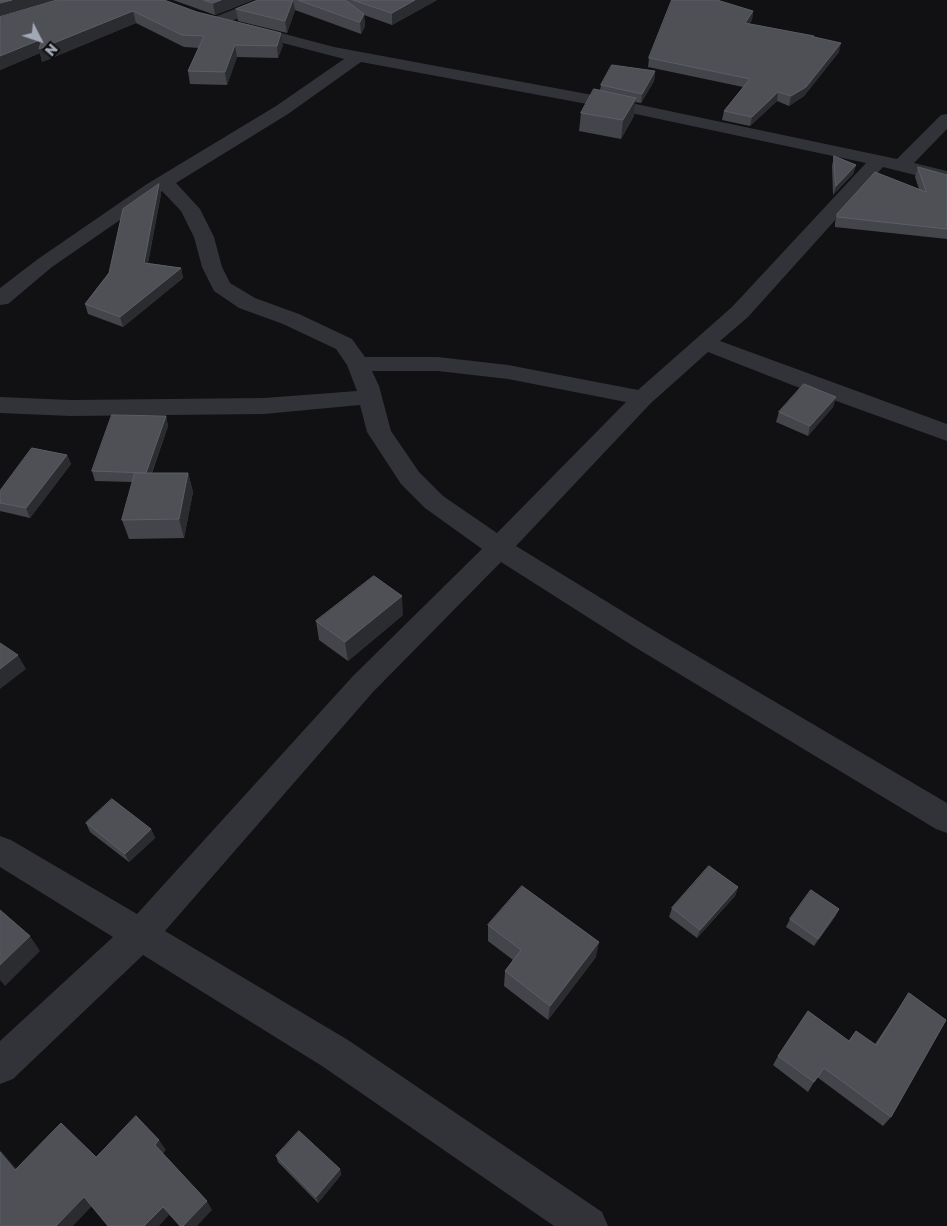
<!DOCTYPE html>
<style>
body{margin:0}
#map{position:relative;width:947px;height:1226px;overflow:hidden;background:#111113;font-family:"Golos Text",sans-serif}
canvas{display:block}
.north{position:absolute;left:15px;top:15px;width:50px;height:50px;-webkit-text-stroke:4px #0c0c0e;paint-order:stroke;rotate:131deg;font-size:14px;font-weight:700;line-height:20px;text-align:center;color:#a2a8b4}
.north::after{content:'';display:block;margin:auto;width:18px;height:22px;background:#a2a8b4;clip-path:polygon(50% 0,100% 100%,50% 72%,0 100%)}
</style>
<div id="map">
<canvas width="947" height="1226"></canvas>
<div class="north">N</div>
</div>
<script>
const c = document.querySelector('canvas').getContext('2d');
c.lineJoin = 'round';
function paint(path, color) { c.fillStyle = color; c.fill(path, 'evenodd'); }
function trace(path, color, width, dash) { c.strokeStyle = color; c.lineWidth = width; c.lineCap = dash ? 'butt' : 'round'; c.setLineDash(dash || []); c.stroke(path); }
const minor = new Path2D(`
 M 258,0 L 280,0 L 277,3 L 224,24 L 212,24 L 210,21 L 212,18 Z
 M 247,24 L 334,47 L 598,96 L 897,159 L 941,115 L 947,114 L 947,129 L 914,163 L 947,171 L 947,183 L 883,167 L 748,317 L 720,341 L 947,424 L 947,441 L 792,385 L 708,352 L 651,403 L 516,546 L 653,630 L 947,803 L 947,833 L 936,829 L 633,646 L 501,562 L 373,692 L 165,931 L 348,1040 L 602,1212 L 608,1226 L 554,1226 L 322,1066 L 143,955 L 13,1079 L 0,1084 L 0,1041 L 113,937 L 0,867 L 0,836 L 11,840 L 137,914 L 353,676 L 482,549 L 425,508 L 401,484 L 367,432 L 360,405 L 264,414 L 71,416 L 0,413 L 0,397 L 71,400 L 264,398 L 357,391 L 347,365 L 336,349 L 283,324 L 239,308 L 214,291 L 202,267 L 194,237 L 181,211 L 162,191 L 52,267 L 8,304 L 0,305 L 0,288 L 38,259 L 147,184 L 276,106 L 344,59 L 241,32 L 239,29 L 241,26 ZM 361,62 L 598,106 L 866,163 L 732,307 L 638,390 L 508,365 L 438,357 L 365,357 L 352,339 L 299,314 L 255,298 L 230,283 L 222,267 L 214,237 L 200,209 L 176,183 L 288,114 ZM 372,371 L 438,371 L 508,379 L 626,402 L 497,533 L 443,496 L 419,472 L 391,431 L 379,386 Z`);
const wall = new Path2D(`
 M 164,0 L 283,45 L 278,58 L 237,57 L 227,85 L 190,84 L 188,71 L 199,48 L 184,47 L 136,23 L 42,62 L 40,53 L 0,70 L 0,17 Z
 M 173,0 L 253,0 L 215,15 Z
 M 258,0 L 437,0 L 392,25 L 364,15 L 365,26 L 361,34 L 295,10 L 287,33 L 238,21 L 236,9 Z
 M 753,11 L 752,20 L 749,24 L 814,37 L 839,52 L 804,96 L 789,106 L 777,101 L 750,126 L 722,120 L 724,111 L 743,87 L 648,67 L 649,58 Z
 M 655,71 L 654,81 L 641,103 L 635,102 L 634,116 L 621,139 L 579,131 L 581,113 L 600,90 L 601,85 Z
 M 834,156 L 856,165 L 853,174 L 833,195 L 832,166 Z
 M 918,167 L 947,175 L 947,239 L 835,227 L 835,223 L 837,214 L 919,189 L 915,177 Z
 M 159,184 L 161,194 L 148,263 L 181,268 L 183,278 L 123,327 L 88,314 L 85,304 L 109,273 Z
 M 836,397 L 833,407 L 808,436 L 776,422 L 779,412 Z
 M 166,416 L 168,426 L 152,473 L 188,473 L 193,492 L 184,538 L 129,539 L 122,520 L 133,482 L 95,481 L 92,471 Z
 M 67,455 L 71,464 L 30,518 L 0,511 L 0,491 Z
 M 403,615 L 348,661 L 319,640 L 316,621 Z
 M 86,823 L 151,829 L 155,838 L 129,862 L 90,832 Z
 M 738,887 L 735,896 L 697,938 L 669,917 L 672,908 Z
 M 839,909 L 835,917 L 814,946 L 786,927 L 790,919 Z
 M 488,925 L 596,957 L 548,1020 L 504,986 L 505,971 L 513,960 L 488,941 Z
 M 909,993 L 891,1117 L 883,1126 L 817,1077 L 808,1092 L 773,1065 L 778,1056 L 849,1041 L 875,1044 Z
 M 276,1156 L 340,1169 L 341,1175 L 318,1203 L 278,1162 Z`);
const shadedWall = new Path2D(`
 M 12,0 L 55,0 L 0,16 L 0,3 Z
 M 221,0 L 253,0 L 215,15 L 213,3 Z
 M 293,0 L 295,10 L 287,33 L 285,21 Z
 M 415,0 L 437,0 L 392,25 L 392,13 Z
 M 133,11 L 136,23 L 42,62 L 40,53 L 0,70 L 0,56 L 42,39 Z
 M 753,11 L 752,20 L 744,32 L 745,23 Z
 M 364,14 L 365,26 L 361,34 L 360,22 Z
 M 281,33 L 283,45 L 278,58 L 277,46 Z
 M 841,43 L 839,52 L 804,96 L 789,106 L 791,96 Z
 M 235,45 L 237,57 L 227,85 L 225,72 Z
 M 655,71 L 654,81 L 641,103 L 642,94 Z
 M 778,92 L 777,101 L 750,126 L 752,117 Z
 M 636,98 L 634,116 L 621,139 L 623,120 Z
 M 856,165 L 853,174 L 833,195 L 836,186 Z
 M 159,184 L 161,194 L 146,272 L 144,263 Z
 M 181,268 L 183,278 L 123,327 L 120,317 Z
 M 836,397 L 833,407 L 808,436 L 810,426 Z
 M 166,416 L 168,426 L 148,483 L 146,473 Z
 M 67,455 L 71,464 L 30,518 L 26,508 Z
 M 188,473 L 193,492 L 184,538 L 179,519 Z
 M 402,596 L 403,615 L 348,661 L 345,642 Z
 M 18,655 L 26,669 L 0,689 L 0,669 Z
 M 151,829 L 155,838 L 129,862 L 125,854 Z
 M 738,887 L 735,896 L 697,938 L 700,930 Z
 M 839,909 L 835,917 L 814,946 L 818,939 Z
 M 30,936 L 40,951 L 5,986 L 0,980 L 0,965 Z
 M 599,942 L 596,957 L 548,1020 L 550,1006 Z
 M 159,1140 L 166,1150 L 162,1155 L 155,1145 Z
 M 0,1150 L 25,1179 L 15,1170 L 0,1152 Z
 M 340,1169 L 341,1175 L 318,1203 L 316,1197 Z
 M 84,1197 L 92,1206 L 73,1226 L 56,1226 Z
 M 207,1201 L 212,1210 L 197,1226 L 183,1226 Z
 M 163,1207 L 169,1215 L 159,1226 L 144,1226 Z`);
const building = new Path2D(`
 M 0,0 L 12,0 L 0,3 Z
 M 57,0 L 164,0 L 197,12 L 281,33 L 277,46 L 235,45 L 225,72 L 188,71 L 204,36 L 182,35 L 133,11 L 39,49 L 42,39 L 0,56 L 0,17 Z
 M 204,0 L 221,0 L 213,3 Z
 M 258,0 L 293,0 L 285,21 L 236,9 Z
 M 298,0 L 345,0 L 364,14 L 360,22 Z
 M 353,0 L 415,0 L 392,13 Z
 M 672,0 L 717,0 L 753,11 L 745,23 L 814,36 L 814,37 L 841,43 L 806,87 L 791,96 L 778,92 L 752,117 L 724,111 L 750,79 L 649,58 Z
 M 612,65 L 655,71 L 642,94 L 601,85 Z
 M 594,89 L 636,98 L 623,120 L 581,113 Z
 M 834,156 L 856,165 L 836,186 Z
 M 918,167 L 947,175 L 947,229 L 837,217 L 837,214 L 875,172 L 926,192 Z
 M 159,184 L 144,263 L 181,268 L 120,317 L 85,304 L 109,273 L 123,209 Z
 M 804,384 L 836,397 L 810,426 L 779,412 Z
 M 112,415 L 166,416 L 146,473 L 92,471 Z
 M 32,448 L 67,455 L 26,508 L 0,503 L 0,491 Z
 M 135,473 L 188,473 L 179,519 L 122,520 Z
 M 374,576 L 402,596 L 345,642 L 316,621 Z
 M 0,643 L 18,655 L 0,669 Z
 M 112,799 L 151,829 L 125,854 L 86,823 Z
 M 709,866 L 738,887 L 700,930 L 672,908 Z
 M 522,886 L 599,942 L 550,1006 L 505,971 L 521,950 L 488,925 Z
 M 811,890 L 839,909 L 818,939 L 790,919 Z
 M 0,910 L 30,936 L 0,965 Z
 M 909,993 L 946,1020 L 891,1117 L 824,1068 L 814,1082 L 778,1056 L 808,1011 L 849,1041 L 856,1031 L 876,1045 Z
 M 136,1116 L 159,1140 L 155,1145 L 207,1201 L 183,1226 L 180,1226 L 163,1207 L 144,1226 L 108,1226 L 84,1197 L 56,1226 L 0,1226 L 0,1152 L 15,1170 L 61,1123 L 96,1157 Z
 M 299,1131 L 340,1169 L 316,1197 L 276,1156 Z`);
paint(minor, '#323338');
paint(wall, '#44454b');
paint(shadedWall, '#2b2c30');
paint(building, '#4e5056');
trace(building, '#5b5e65', 1);
</script>
